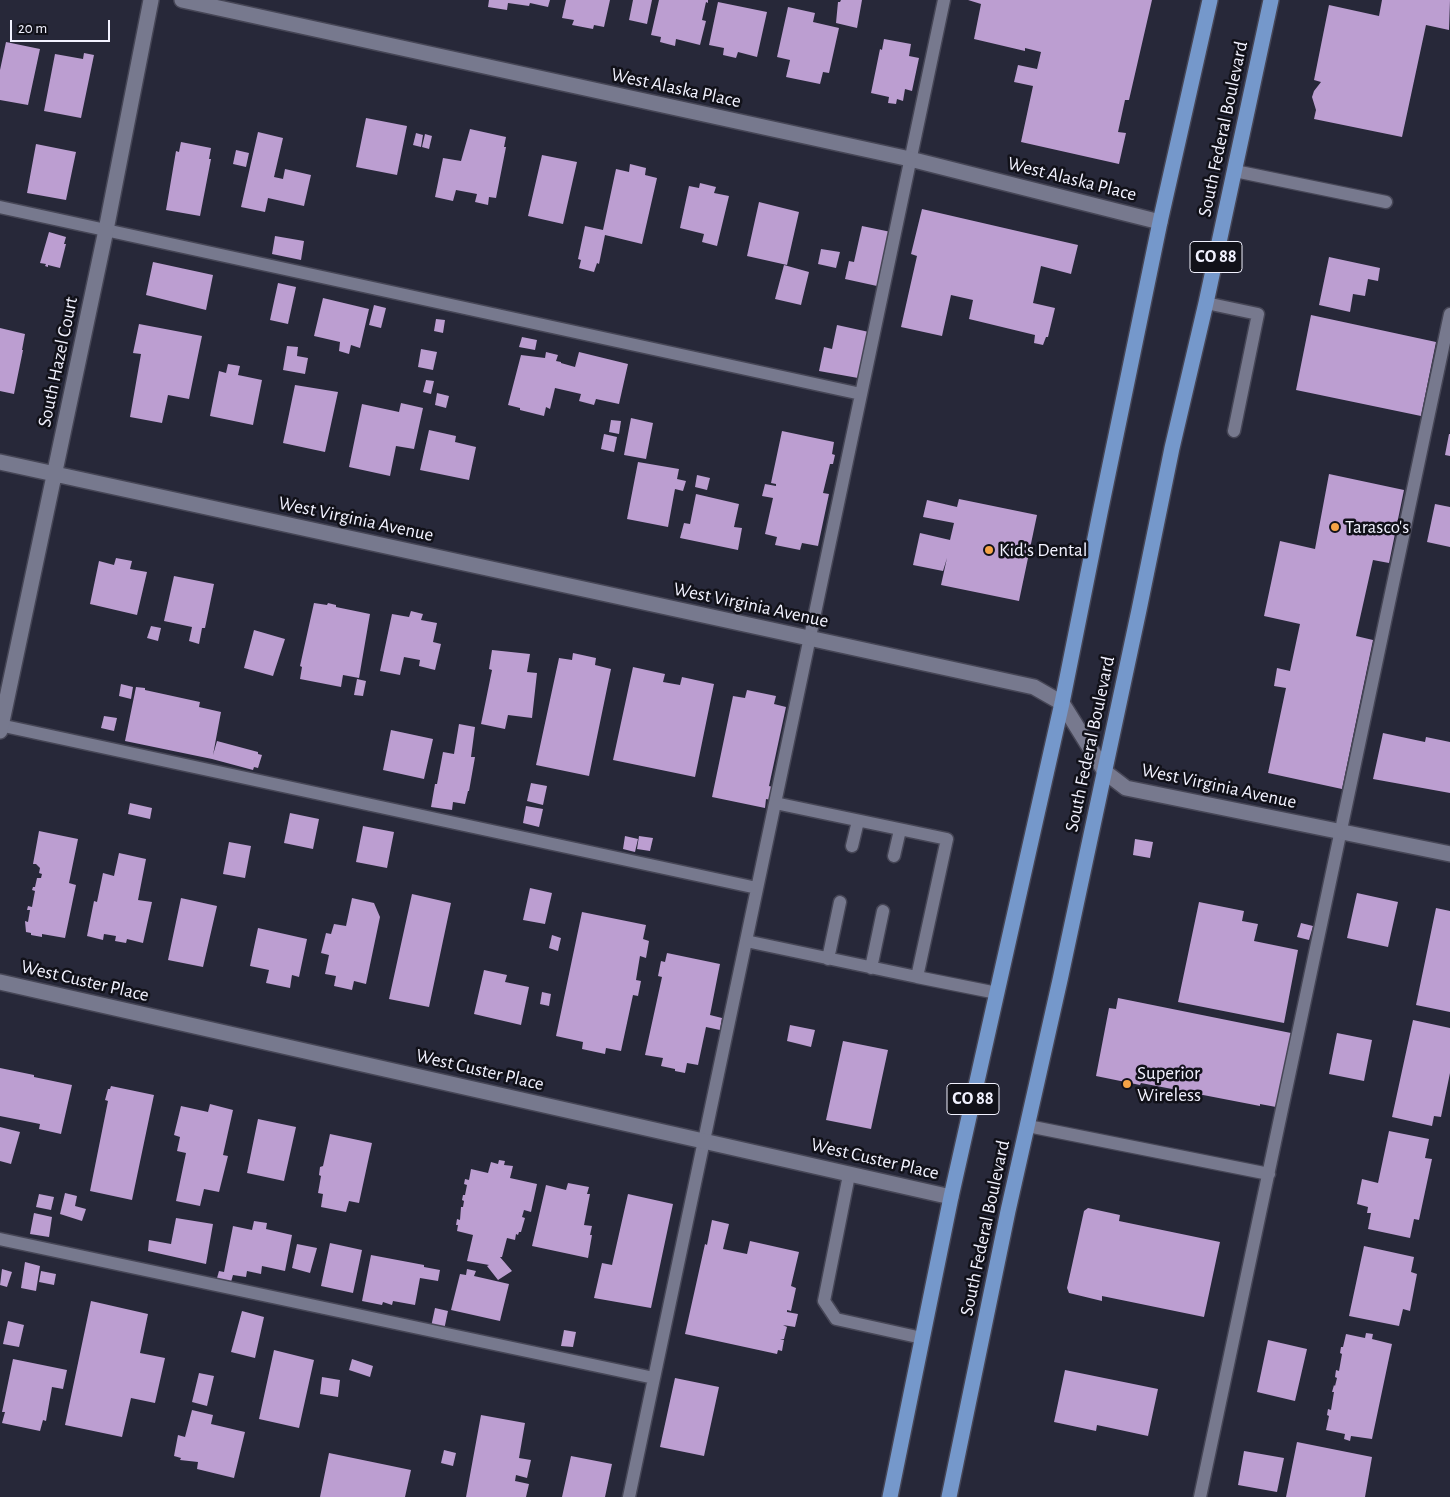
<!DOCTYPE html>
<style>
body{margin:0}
#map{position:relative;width:1450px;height:1497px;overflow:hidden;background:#272839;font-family:"Alegreya Sans",sans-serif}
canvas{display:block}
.scale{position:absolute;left:10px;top:20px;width:100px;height:22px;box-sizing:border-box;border:2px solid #f2f2ff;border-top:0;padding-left:6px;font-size:15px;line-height:18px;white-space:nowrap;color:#f2f2ff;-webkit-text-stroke:4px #111119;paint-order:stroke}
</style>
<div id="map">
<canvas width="1450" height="1497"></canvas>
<div class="scale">20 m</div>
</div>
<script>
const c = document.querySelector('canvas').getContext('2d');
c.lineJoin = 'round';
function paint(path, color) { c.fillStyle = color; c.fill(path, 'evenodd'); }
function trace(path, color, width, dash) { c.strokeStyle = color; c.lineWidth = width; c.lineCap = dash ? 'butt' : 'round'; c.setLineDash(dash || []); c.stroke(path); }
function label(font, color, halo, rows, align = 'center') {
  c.font = font + ' "Alegreya Sans",sans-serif'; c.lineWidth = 5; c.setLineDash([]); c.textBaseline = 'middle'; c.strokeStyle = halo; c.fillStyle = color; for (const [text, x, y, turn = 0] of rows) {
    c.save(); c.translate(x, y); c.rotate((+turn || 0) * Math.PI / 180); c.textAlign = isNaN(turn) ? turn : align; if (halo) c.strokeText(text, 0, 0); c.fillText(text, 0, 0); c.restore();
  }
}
const building = new Path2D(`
 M 489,0 L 550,0 L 548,7 L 530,3 L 529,6 L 508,3 L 507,10 L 488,7 Z
 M 566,0 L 610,0 L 604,27 L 594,25 L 593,29 L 572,25 L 574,20 L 562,18 Z
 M 633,0 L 652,0 L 647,24 L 629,20 Z
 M 659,0 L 708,0 L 708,3 L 706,2 L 702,20 L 706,21 L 700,45 L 676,39 L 675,46 L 660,42 L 661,37 L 651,35 Z
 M 841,0 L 862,0 L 857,28 L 836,23 L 838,2 L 840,2 Z
 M 968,0 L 1152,0 L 1129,100 L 1125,100 L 1118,132 L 1126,133 L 1119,164 L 1021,142 L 1033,86 L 1014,82 L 1018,65 L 1037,69 L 1041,52 L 1025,48 L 1025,51 L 974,39 L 981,4 Z
 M 1382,0 L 1450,0 L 1449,30 L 1426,25 L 1402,137 L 1314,119 L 1316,110 L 1312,97 L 1314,91 L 1321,82 L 1314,80 L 1329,5 L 1379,16 Z
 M 718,2 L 767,12 L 757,57 L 738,52 L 736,58 L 723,55 L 724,48 L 709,45 Z
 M 788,7 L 815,13 L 813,22 L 839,28 L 829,73 L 823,72 L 820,84 L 786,77 L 790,60 L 777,57 Z
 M 884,39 L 911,44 L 909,56 L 919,58 L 912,91 L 905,89 L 903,101 L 897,99 L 896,104 L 888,103 L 889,97 L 871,93 L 880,49 L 882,50 Z
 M 6,42 L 40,49 L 28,105 L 0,100 L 0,70 Z
 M 84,53 L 94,55 L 81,118 L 44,111 L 55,54 L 83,59 Z
 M 366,118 L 407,126 L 397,175 L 356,167 Z
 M 470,129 L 506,137 L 504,147 L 506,147 L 496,198 L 489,197 L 488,205 L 475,202 L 477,194 L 456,190 L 453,201 L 435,197 L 443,158 L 461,161 Z
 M 258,132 L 283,138 L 274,177 L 283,179 L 285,169 L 311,175 L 304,206 L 268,198 L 265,212 L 241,207 Z
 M 416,133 L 423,135 L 421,147 L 413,145 Z
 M 425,134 L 432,136 L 429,149 L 422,147 Z
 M 181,142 L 211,148 L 209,159 L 211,159 L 200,216 L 166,210 L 176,151 L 179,152 Z
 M 36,144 L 76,152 L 66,200 L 27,193 Z
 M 236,150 L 249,153 L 246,167 L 233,164 Z
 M 542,155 L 577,162 L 563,224 L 528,216 Z
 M 630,164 L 646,168 L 645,175 L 657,178 L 642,244 L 605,235 L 599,264 L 597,263 L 594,272 L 579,268 L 581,260 L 578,259 L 585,226 L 603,230 L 616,169 L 629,172 Z
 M 700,183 L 716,187 L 714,193 L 729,196 L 717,246 L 702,242 L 704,234 L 680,228 L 689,186 L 699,188 Z
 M 759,202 L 799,212 L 787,265 L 747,256 Z
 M 922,209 L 1078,245 L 1071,274 L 1041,266 L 1033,303 L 1055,308 L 1048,337 L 1046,337 L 1043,345 L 1034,343 L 1035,335 L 969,319 L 973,300 L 951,295 L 942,336 L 901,327 L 917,256 L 911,254 Z
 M 862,226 L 891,232 L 877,286 L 845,279 L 849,261 L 854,262 Z
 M 49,232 L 66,237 L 64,244 L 66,244 L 60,268 L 48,265 L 48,267 L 45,266 L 46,264 L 40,263 Z
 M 275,236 L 304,241 L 301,260 L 272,254 Z
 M 821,249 L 840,252 L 836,268 L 818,264 Z
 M 1329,257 L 1380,268 L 1378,281 L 1368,279 L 1365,296 L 1353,294 L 1350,312 L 1319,305 Z
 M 153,262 L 213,275 L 206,310 L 146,295 Z
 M 784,265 L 809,272 L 801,305 L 775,299 Z
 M 278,283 L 296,287 L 288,324 L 270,320 Z
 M 323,298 L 369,309 L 360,348 L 351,345 L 349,354 L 339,351 L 340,342 L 314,336 Z
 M 374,305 L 386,308 L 381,328 L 369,325 Z
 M 1311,315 L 1436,342 L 1421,416 L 1296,390 Z
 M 436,319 L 445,320 L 443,333 L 434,331 Z
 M 139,324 L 202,336 L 189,399 L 168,395 L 162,423 L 130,417 L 141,354 L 133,353 Z
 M 837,325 L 869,332 L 861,372 L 859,372 L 858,378 L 819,371 L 824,347 L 832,349 Z
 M 0,328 L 25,334 L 22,350 L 23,350 L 14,394 L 0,391 Z
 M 522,337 L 537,340 L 535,350 L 519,347 Z
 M 287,346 L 298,347 L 297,356 L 308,358 L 305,374 L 283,370 Z
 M 421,349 L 437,352 L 433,370 L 418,367 Z
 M 546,352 L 558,355 L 556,361 L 561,362 L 561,363 L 575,367 L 579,352 L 628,364 L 619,404 L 596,399 L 594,405 L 579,401 L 581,394 L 555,388 L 550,409 L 546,407 L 544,416 L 520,410 L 520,408 L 508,405 L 521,355 L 545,358 Z
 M 228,364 L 240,366 L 238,375 L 262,380 L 253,425 L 210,416 L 219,371 L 226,373 Z
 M 426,380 L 434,381 L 431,394 L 423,392 Z
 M 295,385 L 338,392 L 325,452 L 283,443 Z
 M 437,393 L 449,396 L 446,408 L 435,405 Z
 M 401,403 L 423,408 L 414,449 L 396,446 L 390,476 L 349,467 L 362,404 L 399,412 Z
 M 631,418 L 653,423 L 646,459 L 624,455 Z
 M 611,420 L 621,421 L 619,434 L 609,432 Z
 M 429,430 L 456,436 L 455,442 L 476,447 L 469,480 L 420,470 Z
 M 782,431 L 834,442 L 832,454 L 835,455 L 833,464 L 830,464 L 823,493 L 829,494 L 818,546 L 802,543 L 800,550 L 775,545 L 777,537 L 765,534 L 773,498 L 762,496 L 765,484 L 776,486 L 776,484 L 771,483 Z
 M 604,434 L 617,437 L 614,452 L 601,449 Z
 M 1449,434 L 1450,434 L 1450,456 L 1445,455 Z
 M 638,462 L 679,469 L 677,479 L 686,481 L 683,491 L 675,489 L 668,527 L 627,519 Z
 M 1329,474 L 1404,490 L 1389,563 L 1373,560 L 1356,636 L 1373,640 L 1342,789 L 1268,773 L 1286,688 L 1274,686 L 1277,668 L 1290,671 L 1300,624 L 1264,616 L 1280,541 L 1315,549 Z
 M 697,475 L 710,478 L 707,490 L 695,487 Z
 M 696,494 L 739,504 L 734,527 L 742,528 L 738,550 L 680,538 L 684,523 L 690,524 Z
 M 959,499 L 1037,515 L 1019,601 L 941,585 L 947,558 L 943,571 L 913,565 L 920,533 L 950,540 L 954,523 L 923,517 L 927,500 L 957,507 Z
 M 1435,504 L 1450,507 L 1450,547 L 1427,542 Z
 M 116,558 L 132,561 L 130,569 L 147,572 L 137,615 L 90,604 L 99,561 L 114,565 Z
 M 174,576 L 214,584 L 205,628 L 202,628 L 199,644 L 189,641 L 192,627 L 164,621 Z
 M 314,603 L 327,605 L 328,603 L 336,605 L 336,607 L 370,614 L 359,678 L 343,675 L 341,687 L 300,679 L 302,667 L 300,666 Z
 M 411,611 L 423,614 L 421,620 L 437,623 L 433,642 L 441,644 L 435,670 L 419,666 L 420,660 L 404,657 L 400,675 L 380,671 L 392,614 L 409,617 Z
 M 151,626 L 161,628 L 158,641 L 147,638 Z
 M 254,630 L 285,639 L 273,676 L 244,668 Z
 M 492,650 L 530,654 L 527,672 L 537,673 L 532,718 L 508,715 L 505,729 L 481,724 L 492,670 L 489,669 Z
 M 573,653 L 596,658 L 595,665 L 611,669 L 589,776 L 536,765 L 559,658 L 572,660 Z
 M 633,667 L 665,674 L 663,682 L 680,685 L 682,677 L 714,684 L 695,777 L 613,760 Z
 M 357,679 L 366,681 L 363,696 L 354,695 Z
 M 121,684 L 133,687 L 131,699 L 119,696 Z
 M 136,687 L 145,688 L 145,690 L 200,702 L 199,707 L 221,712 L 213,755 L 217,741 L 258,752 L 258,754 L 262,755 L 258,768 L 254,767 L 253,770 L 212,759 L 125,741 Z
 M 747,690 L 776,696 L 774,704 L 786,707 L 769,786 L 773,787 L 771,800 L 766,799 L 765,808 L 712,797 L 733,696 L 745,698 Z
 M 104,716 L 117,718 L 114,731 L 101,728 Z
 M 459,724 L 475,727 L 471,757 L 475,757 L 469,791 L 468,791 L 465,804 L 453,802 L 452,810 L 431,807 L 435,784 L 437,784 L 443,752 L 454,754 Z
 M 391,730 L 433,739 L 424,779 L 383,770 Z
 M 1383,733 L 1425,742 L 1426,737 L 1450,742 L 1450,793 L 1373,779 Z
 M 531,783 L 547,786 L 543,805 L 527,801 Z
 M 130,803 L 152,808 L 150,819 L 128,814 Z
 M 526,806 L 543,809 L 539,827 L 523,823 Z
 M 290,813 L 319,819 L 313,849 L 284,843 Z
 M 363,826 L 394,832 L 387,868 L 356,862 Z
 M 39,831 L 78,839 L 69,883 L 76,885 L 65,938 L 42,934 L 42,937 L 31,935 L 31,933 L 26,932 L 25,921 L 28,922 L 30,910 L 27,910 L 28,906 L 32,907 L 35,891 L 32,890 L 33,887 L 35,887 L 37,878 L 41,878 L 42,874 L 39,873 L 40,868 L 36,864 L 33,864 Z
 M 625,836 L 638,839 L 635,852 L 623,849 Z
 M 639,836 L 653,838 L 650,851 L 637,849 Z
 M 1135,839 L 1153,842 L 1150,858 L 1133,855 Z
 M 229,842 L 251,846 L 245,878 L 223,874 Z
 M 119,853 L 146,859 L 138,900 L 152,902 L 143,943 L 127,939 L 126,943 L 115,941 L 116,936 L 104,934 L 103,940 L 87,936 L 94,901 L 97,902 L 103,873 L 114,876 Z
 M 530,888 L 552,893 L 545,924 L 523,920 Z
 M 1357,893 L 1398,902 L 1388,947 L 1347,938 Z
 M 412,894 L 451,903 L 429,1007 L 389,999 Z
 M 181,898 L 217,906 L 203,967 L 168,960 Z
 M 352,898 L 374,903 L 380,917 L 366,984 L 354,981 L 352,990 L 334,986 L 336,976 L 325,974 L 329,955 L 321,953 L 326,933 L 331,934 L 334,924 L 346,926 Z
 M 1199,902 L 1244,911 L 1242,921 L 1258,924 L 1254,941 L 1298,950 L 1284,1023 L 1178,1002 Z
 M 1436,908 L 1450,911 L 1450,1012 L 1416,1005 Z
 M 582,912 L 646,925 L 643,939 L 649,941 L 646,958 L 640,956 L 636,980 L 641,981 L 638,996 L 633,995 L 621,1051 L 606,1048 L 605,1054 L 582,1049 L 583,1042 L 556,1036 Z
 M 1301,923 L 1313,926 L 1309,940 L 1297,937 Z
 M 258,928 L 307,939 L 299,977 L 292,975 L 290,988 L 266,983 L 269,970 L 250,966 Z
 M 552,935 L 561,938 L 558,951 L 549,948 Z
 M 667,953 L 720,964 L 710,1015 L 722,1018 L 720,1030 L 706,1027 L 698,1065 L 687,1063 L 685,1073 L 675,1071 L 675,1069 L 661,1066 L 663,1058 L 645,1055 L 662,977 L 658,976 L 661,961 L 665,962 Z
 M 484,970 L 507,975 L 505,982 L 529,987 L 521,1025 L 474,1014 Z
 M 542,992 L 551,994 L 549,1006 L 540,1004 Z
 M 1118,998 L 1291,1033 L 1276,1107 L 1260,1104 L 1260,1106 L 1141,1083 L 1140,1085 L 1096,1076 L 1109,1008 L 1116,1009 Z
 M 1413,1020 L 1450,1028 L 1450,1073 L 1441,1117 L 1434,1116 L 1432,1126 L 1392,1117 Z
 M 790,1025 L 815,1030 L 811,1047 L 787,1041 Z
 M 1337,1033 L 1372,1040 L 1364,1081 L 1329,1074 Z
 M 843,1041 L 888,1050 L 871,1129 L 826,1120 Z
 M 0,1068 L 34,1075 L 34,1077 L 72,1085 L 61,1134 L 39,1129 L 40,1124 L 0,1116 Z
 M 111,1086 L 154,1095 L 132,1200 L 90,1191 L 108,1101 L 105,1100 L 108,1089 L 110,1089 Z
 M 210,1104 L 233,1110 L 223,1155 L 228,1156 L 219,1192 L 204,1189 L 200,1206 L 176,1201 L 186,1153 L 177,1151 L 180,1137 L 174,1135 L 181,1106 L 208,1112 Z
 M 258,1119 L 296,1127 L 284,1181 L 247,1173 Z
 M 0,1127 L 20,1132 L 11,1164 L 0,1161 Z
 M 1389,1131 L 1429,1139 L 1425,1158 L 1432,1159 L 1419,1220 L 1414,1219 L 1410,1238 L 1368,1229 L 1371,1213 L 1367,1213 L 1368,1207 L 1357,1204 L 1362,1179 L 1378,1183 Z
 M 330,1134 L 372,1143 L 359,1203 L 349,1201 L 346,1212 L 321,1207 L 323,1194 L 318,1193 L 321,1176 L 319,1175 L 320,1167 L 323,1166 Z
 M 499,1160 L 505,1161 L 504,1165 L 513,1166 L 510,1178 L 537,1184 L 531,1212 L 524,1210 L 522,1217 L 525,1218 L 521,1232 L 519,1232 L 518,1235 L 516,1234 L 515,1240 L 507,1238 L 502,1257 L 500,1257 L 512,1271 L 498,1280 L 487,1266 L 489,1265 L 467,1261 L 473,1235 L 457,1231 L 458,1225 L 456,1225 L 457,1219 L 460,1220 L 461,1207 L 463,1207 L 464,1201 L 462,1200 L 463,1195 L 465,1195 L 467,1185 L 464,1184 L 465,1179 L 469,1180 L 471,1169 L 488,1173 L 491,1162 L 498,1164 Z
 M 568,1183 L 589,1187 L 587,1194 L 590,1194 L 584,1225 L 592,1226 L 590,1235 L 592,1235 L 588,1258 L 532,1246 L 546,1185 L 566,1190 Z
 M 65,1193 L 77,1196 L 75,1206 L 86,1209 L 82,1221 L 60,1214 Z
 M 39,1194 L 54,1197 L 51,1210 L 36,1207 Z
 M 628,1194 L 673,1204 L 651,1308 L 594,1298 L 602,1263 L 612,1265 Z
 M 1088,1208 L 1120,1215 L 1119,1221 L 1220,1242 L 1204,1317 L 1102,1296 L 1102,1301 L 1069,1293 L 1067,1288 L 1084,1211 Z
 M 34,1213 L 52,1217 L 49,1237 L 30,1234 Z
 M 176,1218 L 213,1224 L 206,1264 L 148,1251 L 149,1240 L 171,1244 Z
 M 712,1220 L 729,1224 L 723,1249 L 747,1254 L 750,1241 L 799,1252 L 791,1286 L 796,1288 L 791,1311 L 787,1310 L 787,1312 L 798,1314 L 795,1327 L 783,1325 L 787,1327 L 784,1339 L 780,1339 L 784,1340 L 782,1351 L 778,1350 L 777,1354 L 685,1334 L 705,1244 L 707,1245 Z
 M 254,1221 L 267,1223 L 266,1229 L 292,1235 L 285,1271 L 262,1266 L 261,1274 L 247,1271 L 246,1277 L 233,1275 L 231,1282 L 217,1278 L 219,1271 L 224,1272 L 233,1226 L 252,1230 Z
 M 330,1243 L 362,1250 L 353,1293 L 321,1286 Z
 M 297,1244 L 317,1248 L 310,1273 L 292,1268 Z
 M 1364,1246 L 1414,1257 L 1411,1272 L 1417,1274 L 1410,1311 L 1403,1309 L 1399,1326 L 1349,1316 Z
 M 371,1255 L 424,1265 L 424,1267 L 440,1270 L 438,1281 L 420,1278 L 415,1305 L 393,1301 L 392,1305 L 383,1302 L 382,1305 L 362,1301 Z
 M 25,1262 L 40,1266 L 36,1291 L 21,1288 Z
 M 2,1269 L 12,1272 L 7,1287 L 0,1285 Z
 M 467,1269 L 476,1271 L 474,1276 L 509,1284 L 500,1321 L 451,1310 L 460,1274 L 466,1275 Z
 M 41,1271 L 56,1274 L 54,1285 L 39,1282 Z
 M 91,1301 L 148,1314 L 140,1353 L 165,1358 L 155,1403 L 131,1398 L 122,1437 L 65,1425 Z
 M 435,1308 L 448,1311 L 444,1330 L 431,1327 Z
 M 242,1311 L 264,1317 L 255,1358 L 231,1352 Z
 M 8,1321 L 24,1325 L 19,1347 L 3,1344 Z
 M 564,1330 L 576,1332 L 573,1347 L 561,1346 Z
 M 1366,1333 L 1373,1334 L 1372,1339 L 1392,1344 L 1372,1439 L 1351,1436 L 1350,1441 L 1344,1439 L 1345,1434 L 1326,1430 L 1329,1416 L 1327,1415 L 1328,1409 L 1331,1410 L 1334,1392 L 1332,1392 L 1334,1385 L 1335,1386 L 1337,1378 L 1335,1377 L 1336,1370 L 1339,1371 L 1342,1354 L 1340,1353 L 1341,1347 L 1343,1347 L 1346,1334 L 1365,1338 Z
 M 1268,1340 L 1307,1349 L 1295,1401 L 1257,1392 Z
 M 274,1350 L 314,1360 L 299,1428 L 259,1419 Z
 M 13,1359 L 67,1370 L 63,1389 L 52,1387 L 46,1421 L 43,1420 L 40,1431 L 2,1423 L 5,1412 L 2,1412 Z
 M 352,1359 L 373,1366 L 370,1377 L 349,1370 Z
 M 1065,1370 L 1158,1389 L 1148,1436 L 1097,1425 L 1096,1431 L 1054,1422 Z
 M 199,1373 L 214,1376 L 207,1406 L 192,1402 Z
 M 322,1377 L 340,1380 L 338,1397 L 320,1394 Z
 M 675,1378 L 719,1387 L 704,1456 L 660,1447 Z
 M 192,1410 L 213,1415 L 211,1424 L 245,1432 L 234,1478 L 197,1469 L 198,1462 L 180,1460 L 181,1458 L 174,1456 L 178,1435 L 185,1437 Z
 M 481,1415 L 525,1423 L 519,1458 L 531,1460 L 527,1478 L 516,1475 L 515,1481 L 529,1484 L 526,1497 L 466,1497 Z
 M 1297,1442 L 1372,1457 L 1365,1497 L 1286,1497 Z
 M 444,1450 L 456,1453 L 453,1466 L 441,1463 Z
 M 1244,1451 L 1284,1458 L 1277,1492 L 1238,1485 Z
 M 329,1453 L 411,1470 L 405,1497 L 320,1497 Z
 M 571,1456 L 612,1464 L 605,1497 L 562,1497 Z`);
const lane = new Path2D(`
 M 1235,171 L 1386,202
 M 0,207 L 861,394
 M 1206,303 L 1258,314 L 1234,431
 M 0,725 L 757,888
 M 852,846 L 858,821
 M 894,856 L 900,830
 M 746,941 L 917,977 L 947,839 L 775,803
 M 828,959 L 840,902
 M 871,968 L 883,911
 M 917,977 L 997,993
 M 1028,1126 L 1269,1174
 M 849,1175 L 824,1301 L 836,1319 L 922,1338
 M 0,1239 L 654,1378
 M 629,1497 L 944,0
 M 1200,1497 L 1450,314`);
const street = new Path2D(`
 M 182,0 L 910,159 L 1160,222
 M 0,462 L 1034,687 L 1062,703 L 1105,772 L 1126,788 L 1450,854
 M 0,731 L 106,230 L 151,0
 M 0,982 L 951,1197`);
const primary = new Path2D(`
 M 890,1497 L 951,1197 L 1062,703 L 1100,513 L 1160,222 L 1210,0
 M 949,1497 L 1008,1211 L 1060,980 L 1139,610 L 1172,448 L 1206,303 L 1271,0`);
const markers = [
 [1335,527,5,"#f5a346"],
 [989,550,5,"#f5a346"],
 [1127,1084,5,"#f5a346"]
];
const shields = [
 [1216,257,52],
 [973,1099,52]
];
const shieldNames = [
 ["CO 88",1216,257],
 ["CO 88",973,1099]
];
const streetNames = [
 ["West Alaska Place",676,88,12],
 ["South Federal Boulevard",1223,129,-78],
 ["West Alaska Place",1072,179,14],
 ["South Hazel Court",58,362,-78],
 ["West Virginia Avenue",356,519,12],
 ["West Virginia Avenue",751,605,12],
 ["South Federal Boulevard",1090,744,-78],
 ["West Virginia Avenue",1219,786,12],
 ["West Custer Place",85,981,13],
 ["West Custer Place",480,1070,13],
 ["West Custer Place",875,1159,13],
 ["South Federal Boulevard",985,1228,-78]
];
const poiNames = [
 ["Tarasco's",1345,527],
 ["Kid's Dental",999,550],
 ["Superior",1137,1073],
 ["Wireless",1137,1095]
];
paint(building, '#bc9ed1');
trace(lane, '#464656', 15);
trace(street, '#464656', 18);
trace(primary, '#464656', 18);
trace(lane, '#77798e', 12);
trace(street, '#77798e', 15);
trace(primary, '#7598cb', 15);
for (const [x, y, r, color] of markers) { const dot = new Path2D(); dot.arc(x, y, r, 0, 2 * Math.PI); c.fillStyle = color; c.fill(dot); trace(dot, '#111119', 2); }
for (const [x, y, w] of shields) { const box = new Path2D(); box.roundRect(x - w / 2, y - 15.5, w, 31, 4); c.fillStyle = '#111119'; c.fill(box); trace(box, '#f2f2ff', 1); }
label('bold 18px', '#f2f2ff', null, shieldNames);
label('19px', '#f2f2ff', '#111119', streetNames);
label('19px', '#f2f2ff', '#111119', poiNames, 'left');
</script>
